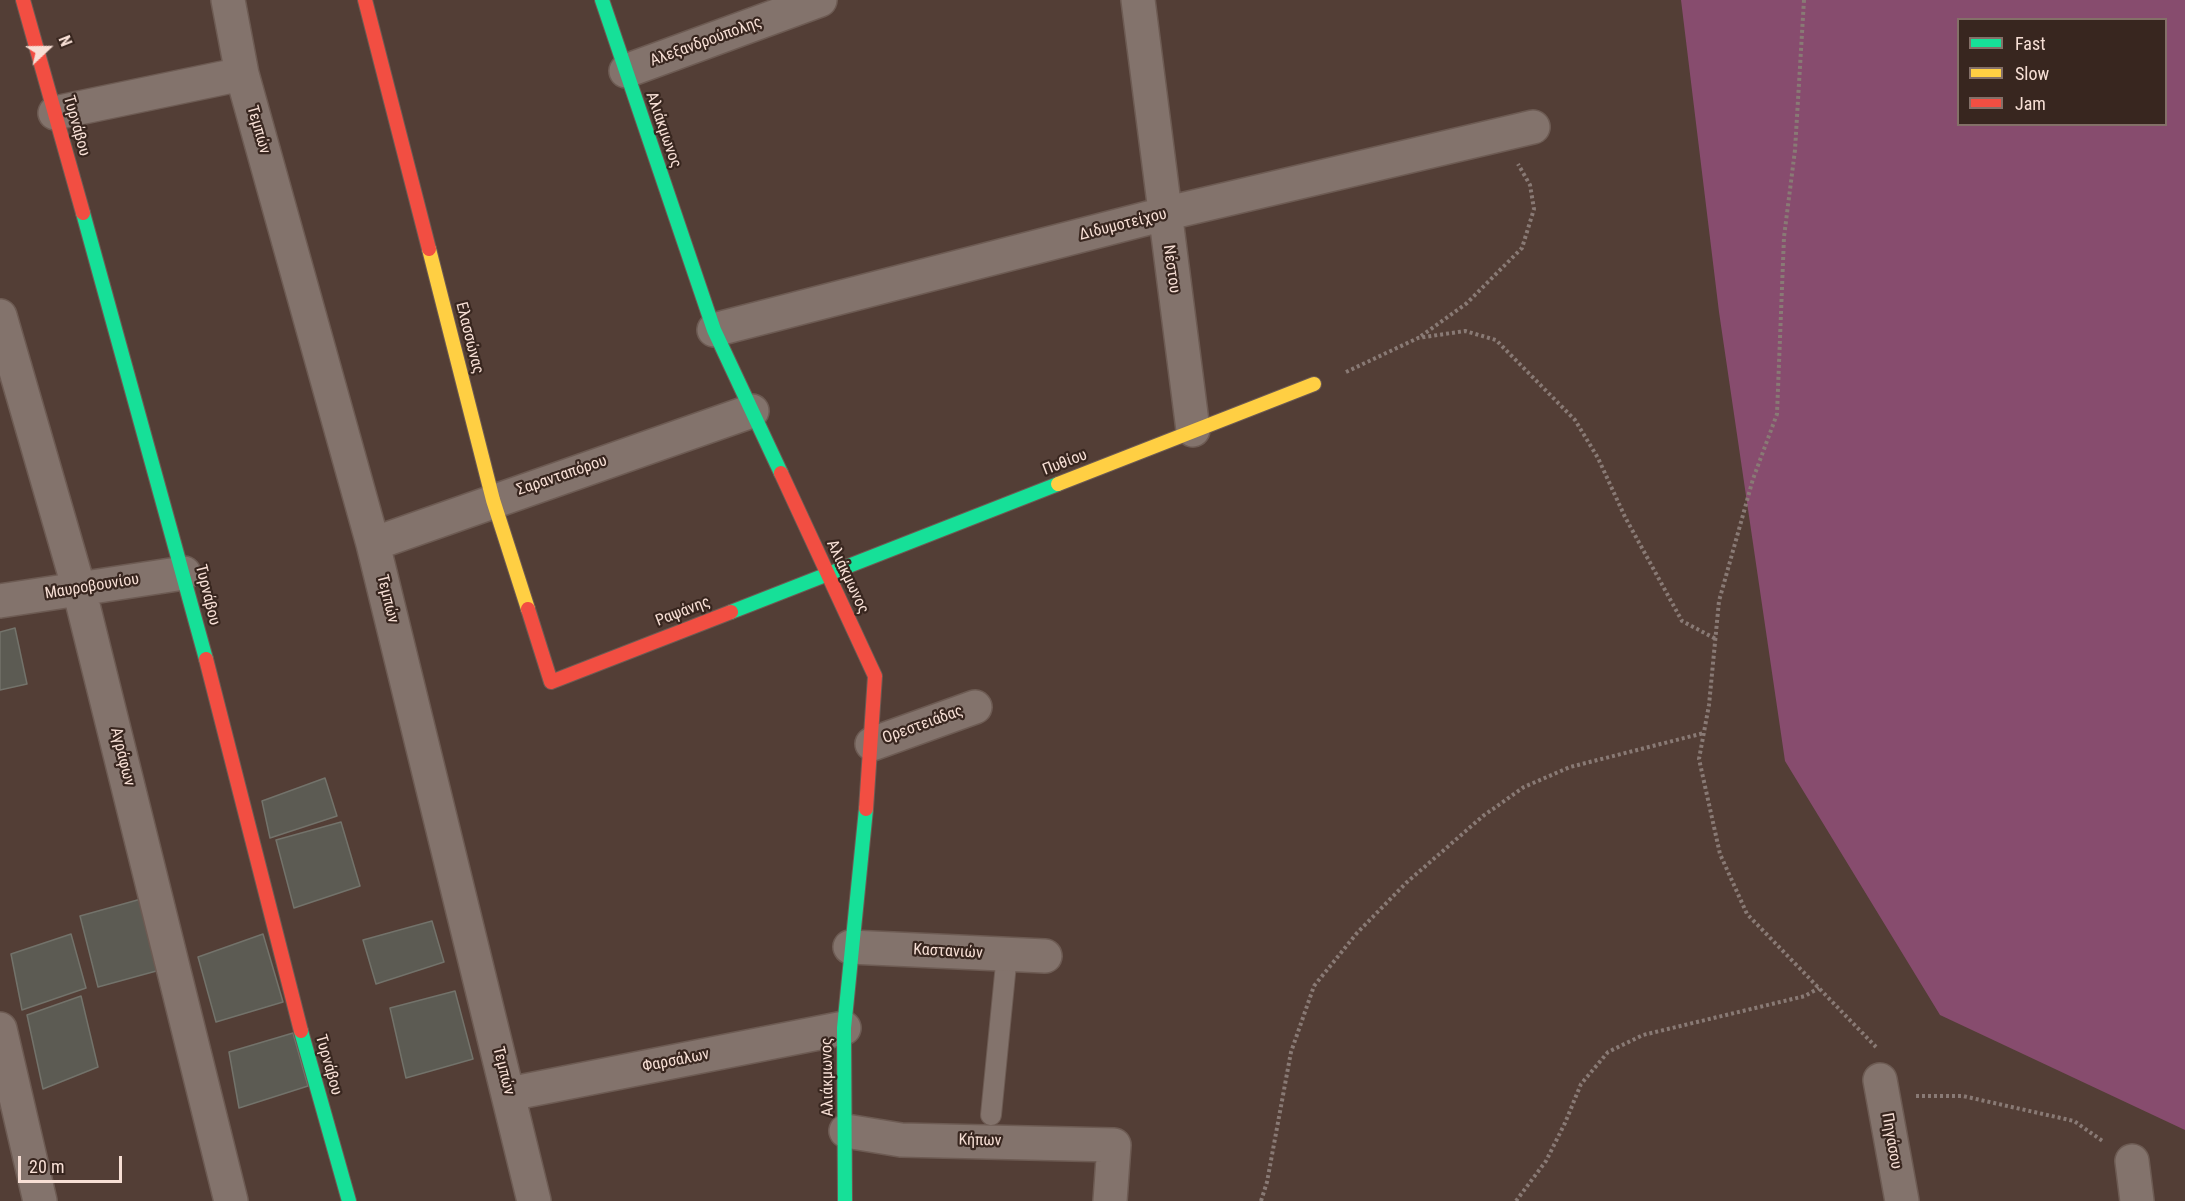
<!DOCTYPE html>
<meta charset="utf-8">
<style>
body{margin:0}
#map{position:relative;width:2185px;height:1201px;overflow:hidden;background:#533e36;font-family:"Roboto Condensed",sans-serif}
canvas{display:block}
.legend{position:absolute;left:1957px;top:18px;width:210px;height:108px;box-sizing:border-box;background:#38261f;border:2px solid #847068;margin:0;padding:8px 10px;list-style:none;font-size:18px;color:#f7dfd5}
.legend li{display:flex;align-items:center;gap:12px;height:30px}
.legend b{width:30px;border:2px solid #847068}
.north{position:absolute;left:18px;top:18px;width:60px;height:60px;-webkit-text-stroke:4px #38261f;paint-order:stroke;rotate:68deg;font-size:16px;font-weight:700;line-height:24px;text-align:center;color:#f7dfd5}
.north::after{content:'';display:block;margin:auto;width:21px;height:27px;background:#f7dfd5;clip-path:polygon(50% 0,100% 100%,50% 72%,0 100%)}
.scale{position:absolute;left:18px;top:1156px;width:104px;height:27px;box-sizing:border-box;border:3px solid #f7dfd5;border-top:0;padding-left:8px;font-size:18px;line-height:21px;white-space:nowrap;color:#f7dfd5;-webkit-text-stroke:4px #38261f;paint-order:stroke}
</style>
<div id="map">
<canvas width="2185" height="1201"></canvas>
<ul class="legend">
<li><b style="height:8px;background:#16e098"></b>Fast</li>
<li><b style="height:8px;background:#ffcf43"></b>Slow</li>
<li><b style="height:8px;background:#f24e42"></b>Jam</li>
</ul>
<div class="north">N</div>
<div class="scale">20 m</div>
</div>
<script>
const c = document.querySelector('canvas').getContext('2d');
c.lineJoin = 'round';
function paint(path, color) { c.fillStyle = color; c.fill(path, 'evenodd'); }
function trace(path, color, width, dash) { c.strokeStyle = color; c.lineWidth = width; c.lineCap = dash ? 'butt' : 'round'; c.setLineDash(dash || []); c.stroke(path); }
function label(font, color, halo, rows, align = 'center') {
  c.font = font + ' "Roboto Condensed",sans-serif'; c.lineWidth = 4.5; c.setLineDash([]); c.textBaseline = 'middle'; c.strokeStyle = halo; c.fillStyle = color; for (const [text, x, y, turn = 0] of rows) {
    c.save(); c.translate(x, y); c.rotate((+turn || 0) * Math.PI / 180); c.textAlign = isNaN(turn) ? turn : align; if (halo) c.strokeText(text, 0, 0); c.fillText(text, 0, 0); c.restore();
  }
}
const green = new Path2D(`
 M 1681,0 L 2185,0 L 2185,1130 L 1940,1015 L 1785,761 L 1719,312 ZM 1958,20 L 2166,20 L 2166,124 L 1958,124 Z`);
const building = new Path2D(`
 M 15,628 L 27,684 L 0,690 L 0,632 Z
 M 325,778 L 337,816 L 270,838 L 262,801 Z
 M 341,822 L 360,886 L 294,908 L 276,840 Z
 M 141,899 L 160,970 L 98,987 L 80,916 Z
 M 432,921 L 444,962 L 376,984 L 363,940 Z
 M 71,934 L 86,988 L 22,1010 L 11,954 Z
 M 263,934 L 283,1002 L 216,1022 L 198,957 Z
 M 455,991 L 473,1059 L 406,1078 L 390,1008 Z
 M 81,996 L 98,1067 L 43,1089 L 27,1015 Z
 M 293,1033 L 308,1086 L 239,1108 L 229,1052 Z`);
const path = new Path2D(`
 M 1804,0 L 1795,150 L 1784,237 L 1777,414 L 1753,479 L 1719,601 L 1709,705 L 1699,759 L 1720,854 L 1747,914 L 1876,1047
 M 1421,336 L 1467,303 L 1522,248 L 1534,209 L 1530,185 L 1518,164
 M 1346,372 L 1418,338 L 1465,331 L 1496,340 L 1575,420 L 1598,458 L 1625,517 L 1682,621 L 1716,639
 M 1916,1096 L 1963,1096 L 2074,1121 L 2104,1142
 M 1261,1201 L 1267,1182 L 1291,1052 L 1314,986 L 1357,933 L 1406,883 L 1483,816 L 1524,787 L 1570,767 L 1704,733
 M 1516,1201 L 1546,1161 L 1565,1123 L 1581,1084 L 1608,1052 L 1643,1035 L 1805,996 L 1819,988`);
const lane = new Path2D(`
 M 991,1115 L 1007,954`);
const street = new Path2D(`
 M 228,0 L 242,74 L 373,544 L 534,1201
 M 1138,0 L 1193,430
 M 626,71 L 820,0
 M 55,113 L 242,74
 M 0,316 L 79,589 L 231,1201
 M 714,330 L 1164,214 L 1533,127
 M 373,544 L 752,411
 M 0,601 L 184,573
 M 872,744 L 975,707
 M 850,947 L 1045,956
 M 0,1029 L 40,1201
 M 1880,1080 L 1902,1201
 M 509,1094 L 844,1028
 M 846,1131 L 901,1140 L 1114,1145 L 1110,1201
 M 2132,1161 L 2137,1201`);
const fast = new Path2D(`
 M 602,0 L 714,330 L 781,473
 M 83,213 L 206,659
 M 731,612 L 1058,484
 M 301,1031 L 349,1201
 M 845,1201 L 844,1028 L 866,809`);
const slow = new Path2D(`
 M 429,249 L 493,500 L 528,609
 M 1058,484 L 1314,384`);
const jam = new Path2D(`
 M 23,0 L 83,213
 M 365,0 L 429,249
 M 781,473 L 875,676 L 866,809
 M 528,609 L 551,682 L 731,612
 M 206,659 L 301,1031`);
const streetNames = [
 ["Αλεξανδρούπολης",706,42,-20],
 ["Τυρνάβου",76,126,74],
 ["Τεμπών",258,130,74],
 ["Αλιάκμωνος",663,130,71],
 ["Διδυμοτείχου",1123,225,-14],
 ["Νέστου",1171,269,82],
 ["Ελασσώνας",469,338,76],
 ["Πυθίου",1065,463,-21],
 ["Σαρανταπόρου",562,476,-19],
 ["Αλιάκμωνος",847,577,65],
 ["Μαυροβουνίου",92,587,-9],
 ["Τυρνάβου",207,595,76],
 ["Τεμπών",387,599,76],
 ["Ραψάνης",683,612,-21],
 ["Ορεστειάδας",923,725,-20],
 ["Αγράφων",122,757,76],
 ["Καστανιών",948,952,3],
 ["Φαρσάλων",676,1061,-11],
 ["Τυρνάβου",328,1065,74],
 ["Τεμπών",503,1071,76],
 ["Αλιάκμωνος",828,1077,-91],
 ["Κήπων",980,1141,1],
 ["Πηγάσου",1891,1141,80]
];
paint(green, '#874c6e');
paint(building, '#5c5b53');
trace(building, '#73736b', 1.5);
trace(lane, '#6d5b53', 22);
trace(street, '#6d5b53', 36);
trace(fast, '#6d5b53', 16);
trace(slow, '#6d5b53', 16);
trace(jam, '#6d5b53', 16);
trace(path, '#897a75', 4, [3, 3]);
trace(lane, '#83736c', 20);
trace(street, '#83736c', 33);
trace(fast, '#16e098', 14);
trace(slow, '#ffcf43', 14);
trace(jam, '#f24e42', 14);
label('16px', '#f7dfd5', '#38261f', streetNames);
</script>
